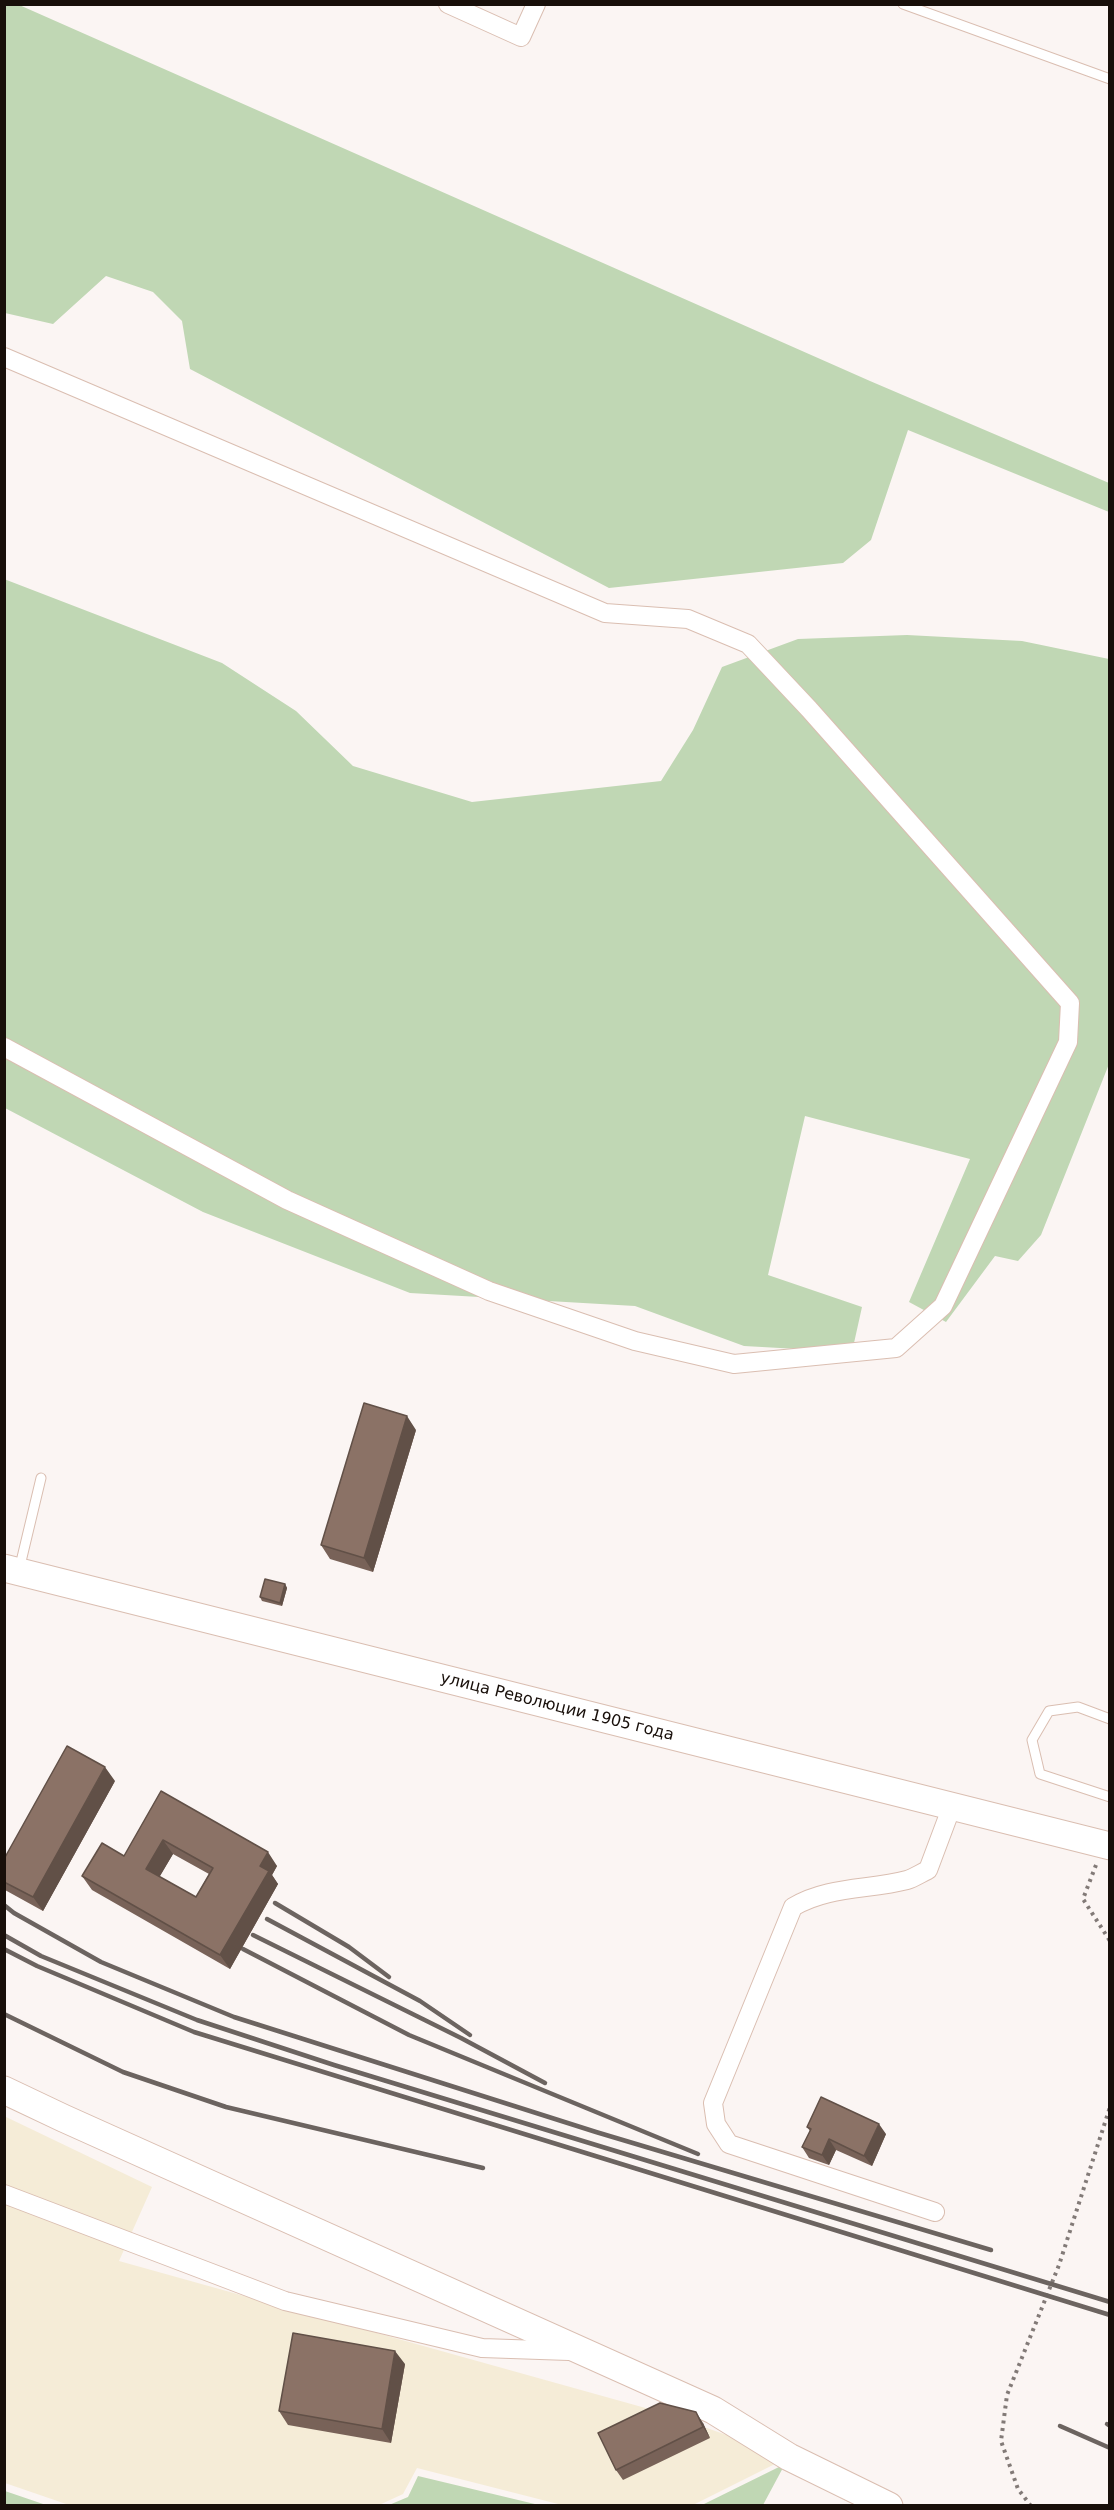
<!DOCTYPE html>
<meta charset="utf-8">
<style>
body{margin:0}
#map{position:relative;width:1114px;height:2510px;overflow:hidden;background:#fbf5f3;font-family:"DejaVu Sans",sans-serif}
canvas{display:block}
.frame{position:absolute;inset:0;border:6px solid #180f0a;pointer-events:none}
</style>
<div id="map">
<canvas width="1114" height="2510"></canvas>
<div class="frame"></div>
</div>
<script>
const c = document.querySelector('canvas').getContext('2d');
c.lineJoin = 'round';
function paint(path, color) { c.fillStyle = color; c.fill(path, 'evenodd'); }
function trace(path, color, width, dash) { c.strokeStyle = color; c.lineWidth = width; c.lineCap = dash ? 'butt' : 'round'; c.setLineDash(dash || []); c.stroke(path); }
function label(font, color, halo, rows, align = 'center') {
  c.font = font + ' "DejaVu Sans",sans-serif'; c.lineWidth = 4.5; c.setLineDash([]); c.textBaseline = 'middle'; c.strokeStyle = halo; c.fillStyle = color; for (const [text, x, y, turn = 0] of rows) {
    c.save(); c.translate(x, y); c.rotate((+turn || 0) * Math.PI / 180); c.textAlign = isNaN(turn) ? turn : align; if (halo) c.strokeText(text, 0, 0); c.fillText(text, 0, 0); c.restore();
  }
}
const commercial = new Path2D(`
 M 4,2116 L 152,2187 L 119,2261 L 667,2414 L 789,2457 L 691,2506 L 562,2505 L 417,2468 L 403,2494 L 377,2506 L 69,2505 L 5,2483 Z`);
const green = new Path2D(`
 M 17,4 L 870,381 L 1109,483 L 1109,512 L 908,430 L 871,540 L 843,563 L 609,588 L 190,369 L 182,321 L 153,292 L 106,276 L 53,324 L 5,313 L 4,5 Z
 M 4,579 L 222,663 L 296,711 L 353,766 L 472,802 L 661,781 L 693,730 L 722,667 L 798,639 L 907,635 L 1022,641 L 1109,659 L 1109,1064 L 1041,1235 L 1018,1261 L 995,1256 L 946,1322 L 909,1302 L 970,1159 L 805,1116 L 768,1275 L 862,1307 L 852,1352 L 744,1346 L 635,1306 L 410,1293 L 203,1212 L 5,1108 Z
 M 785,2464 L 763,2505 L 702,2505 Z
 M 418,2476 L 539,2505 L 389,2505 L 408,2497 Z
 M 4,2491 L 5,2491 L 46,2505 L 5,2505 Z`);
const path = new Path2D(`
 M 1096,1865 L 1083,1899 L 1110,1941
 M 1031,2506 L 1018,2489 L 1001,2441 L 1007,2395 L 1059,2265 L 1110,2107`);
const lane = new Path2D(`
 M 903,4 L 1110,79
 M 19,1570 L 41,1478
 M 1110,1719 L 1078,1707 L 1049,1711 L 1032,1740 L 1040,1774 L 1110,1797`);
const street = new Path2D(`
 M 448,4 L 521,37 L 536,4
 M 4,357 L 605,613 L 688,619 L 748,644 L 809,709 L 1070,1003 L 1068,1042 L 943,1306 L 896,1348 L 734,1364 L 635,1341 L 489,1291 L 287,1200 L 4,1047
 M 4,2194 L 285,2301 L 482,2348 L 569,2351
 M 935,2212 L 729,2144 L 716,2124 L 713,2103 L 793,1907 C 828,1886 869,1890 907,1880 C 914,1878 921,1873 928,1870 L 952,1806`);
const secondary = new Path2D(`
 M 4,1568 L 1110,1846
 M 4,2090 L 63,2118 L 713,2410 L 789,2457 L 889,2506`);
const rail = new Path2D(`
 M 275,1903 L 349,1947 L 389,1977
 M 4,1905 L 14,1913 L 101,1962 L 234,2017 L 596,2132 L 991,2250
 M 267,1919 L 420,2001 L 470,2035
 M 4,1935 L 41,1956 L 197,2020 L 334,2065 L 1110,2302
 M 253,1935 L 461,2038 L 545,2083
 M 4,1949 L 37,1966 L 194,2032 L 1110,2315
 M 243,1949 L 409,2035 L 698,2154
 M 4,2014 L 123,2072 L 226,2107 L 483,2168
 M 1107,2424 L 1110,2426
 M 1060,2426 L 1110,2448`);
const wall = new Path2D(`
 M 416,1430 L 373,1572 L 330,1559 L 321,1545 Z
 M 285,1584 L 287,1588 L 282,1606 L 262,1601 L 260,1597 Z
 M 115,1781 L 43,1911 L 5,1890 L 4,1859 Z
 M 161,1791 L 277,1866 L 272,1875 L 278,1884 L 230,1969 L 92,1890 L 82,1876 L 124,1856 ZM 173,1854 L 209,1874 L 196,1897 L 159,1877 Z
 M 807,2127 L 886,2134 L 872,2166 L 836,2150 L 829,2165 L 809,2158 L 802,2147 L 810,2131 Z
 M 405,2364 L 391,2443 L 288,2425 L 279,2411 Z
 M 703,2423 L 710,2438 L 623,2480 L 616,2470 Z`);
const shadedWall = new Path2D(`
 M 407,1416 L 416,1430 L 373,1572 L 364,1558 Z
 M 285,1584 L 287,1588 L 282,1606 L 280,1603 Z
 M 105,1767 L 115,1781 L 43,1911 L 33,1897 Z
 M 163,1840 L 173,1854 L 156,1883 L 146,1869 Z
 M 268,1852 L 277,1866 L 272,1875 L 278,1884 L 230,1969 L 220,1955 L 260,1866 Z
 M 879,2124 L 886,2134 L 872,2166 L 864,2156 Z
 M 829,2139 L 836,2150 L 829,2165 L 822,2155 Z
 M 395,2351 L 405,2364 L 391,2443 L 382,2429 Z
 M 696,2412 L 703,2423 L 710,2438 L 703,2427 Z`);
const building = new Path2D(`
 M 364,1403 L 407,1416 L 364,1558 L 321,1545 Z
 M 265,1579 L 285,1584 L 280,1603 L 260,1597 Z
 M 67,1746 L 105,1767 L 33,1897 L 4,1882 L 4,1859 Z
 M 161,1791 L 268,1852 L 260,1866 L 269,1871 L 220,1955 L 82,1876 L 102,1843 L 124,1856 ZM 163,1840 L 213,1868 L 196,1897 L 146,1869 Z
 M 821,2097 L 879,2124 L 864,2156 L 829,2139 L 822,2155 L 802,2147 L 811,2129 L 807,2127 Z
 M 293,2333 L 395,2351 L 382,2429 L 279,2411 Z
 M 660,2403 L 696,2412 L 703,2427 L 616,2470 L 598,2433 Z`);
const streetNames = [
 ["улица Революции 1905 года",557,1707,14]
];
paint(commercial, '#f5ecd7');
paint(green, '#c0d7b4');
trace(lane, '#dabeb1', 11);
trace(street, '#dabeb1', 20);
trace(secondary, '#dabeb1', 29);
trace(path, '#827a77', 4, [3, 4.5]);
trace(lane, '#fff', 9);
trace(street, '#fff', 18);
trace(secondary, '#fff', 27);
trace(rail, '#6c6460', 4.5);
paint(wall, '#786258');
paint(shadedWall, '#615047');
paint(building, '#8b7266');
trace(building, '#615047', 1.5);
label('16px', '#180f0a', '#fff', streetNames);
</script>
